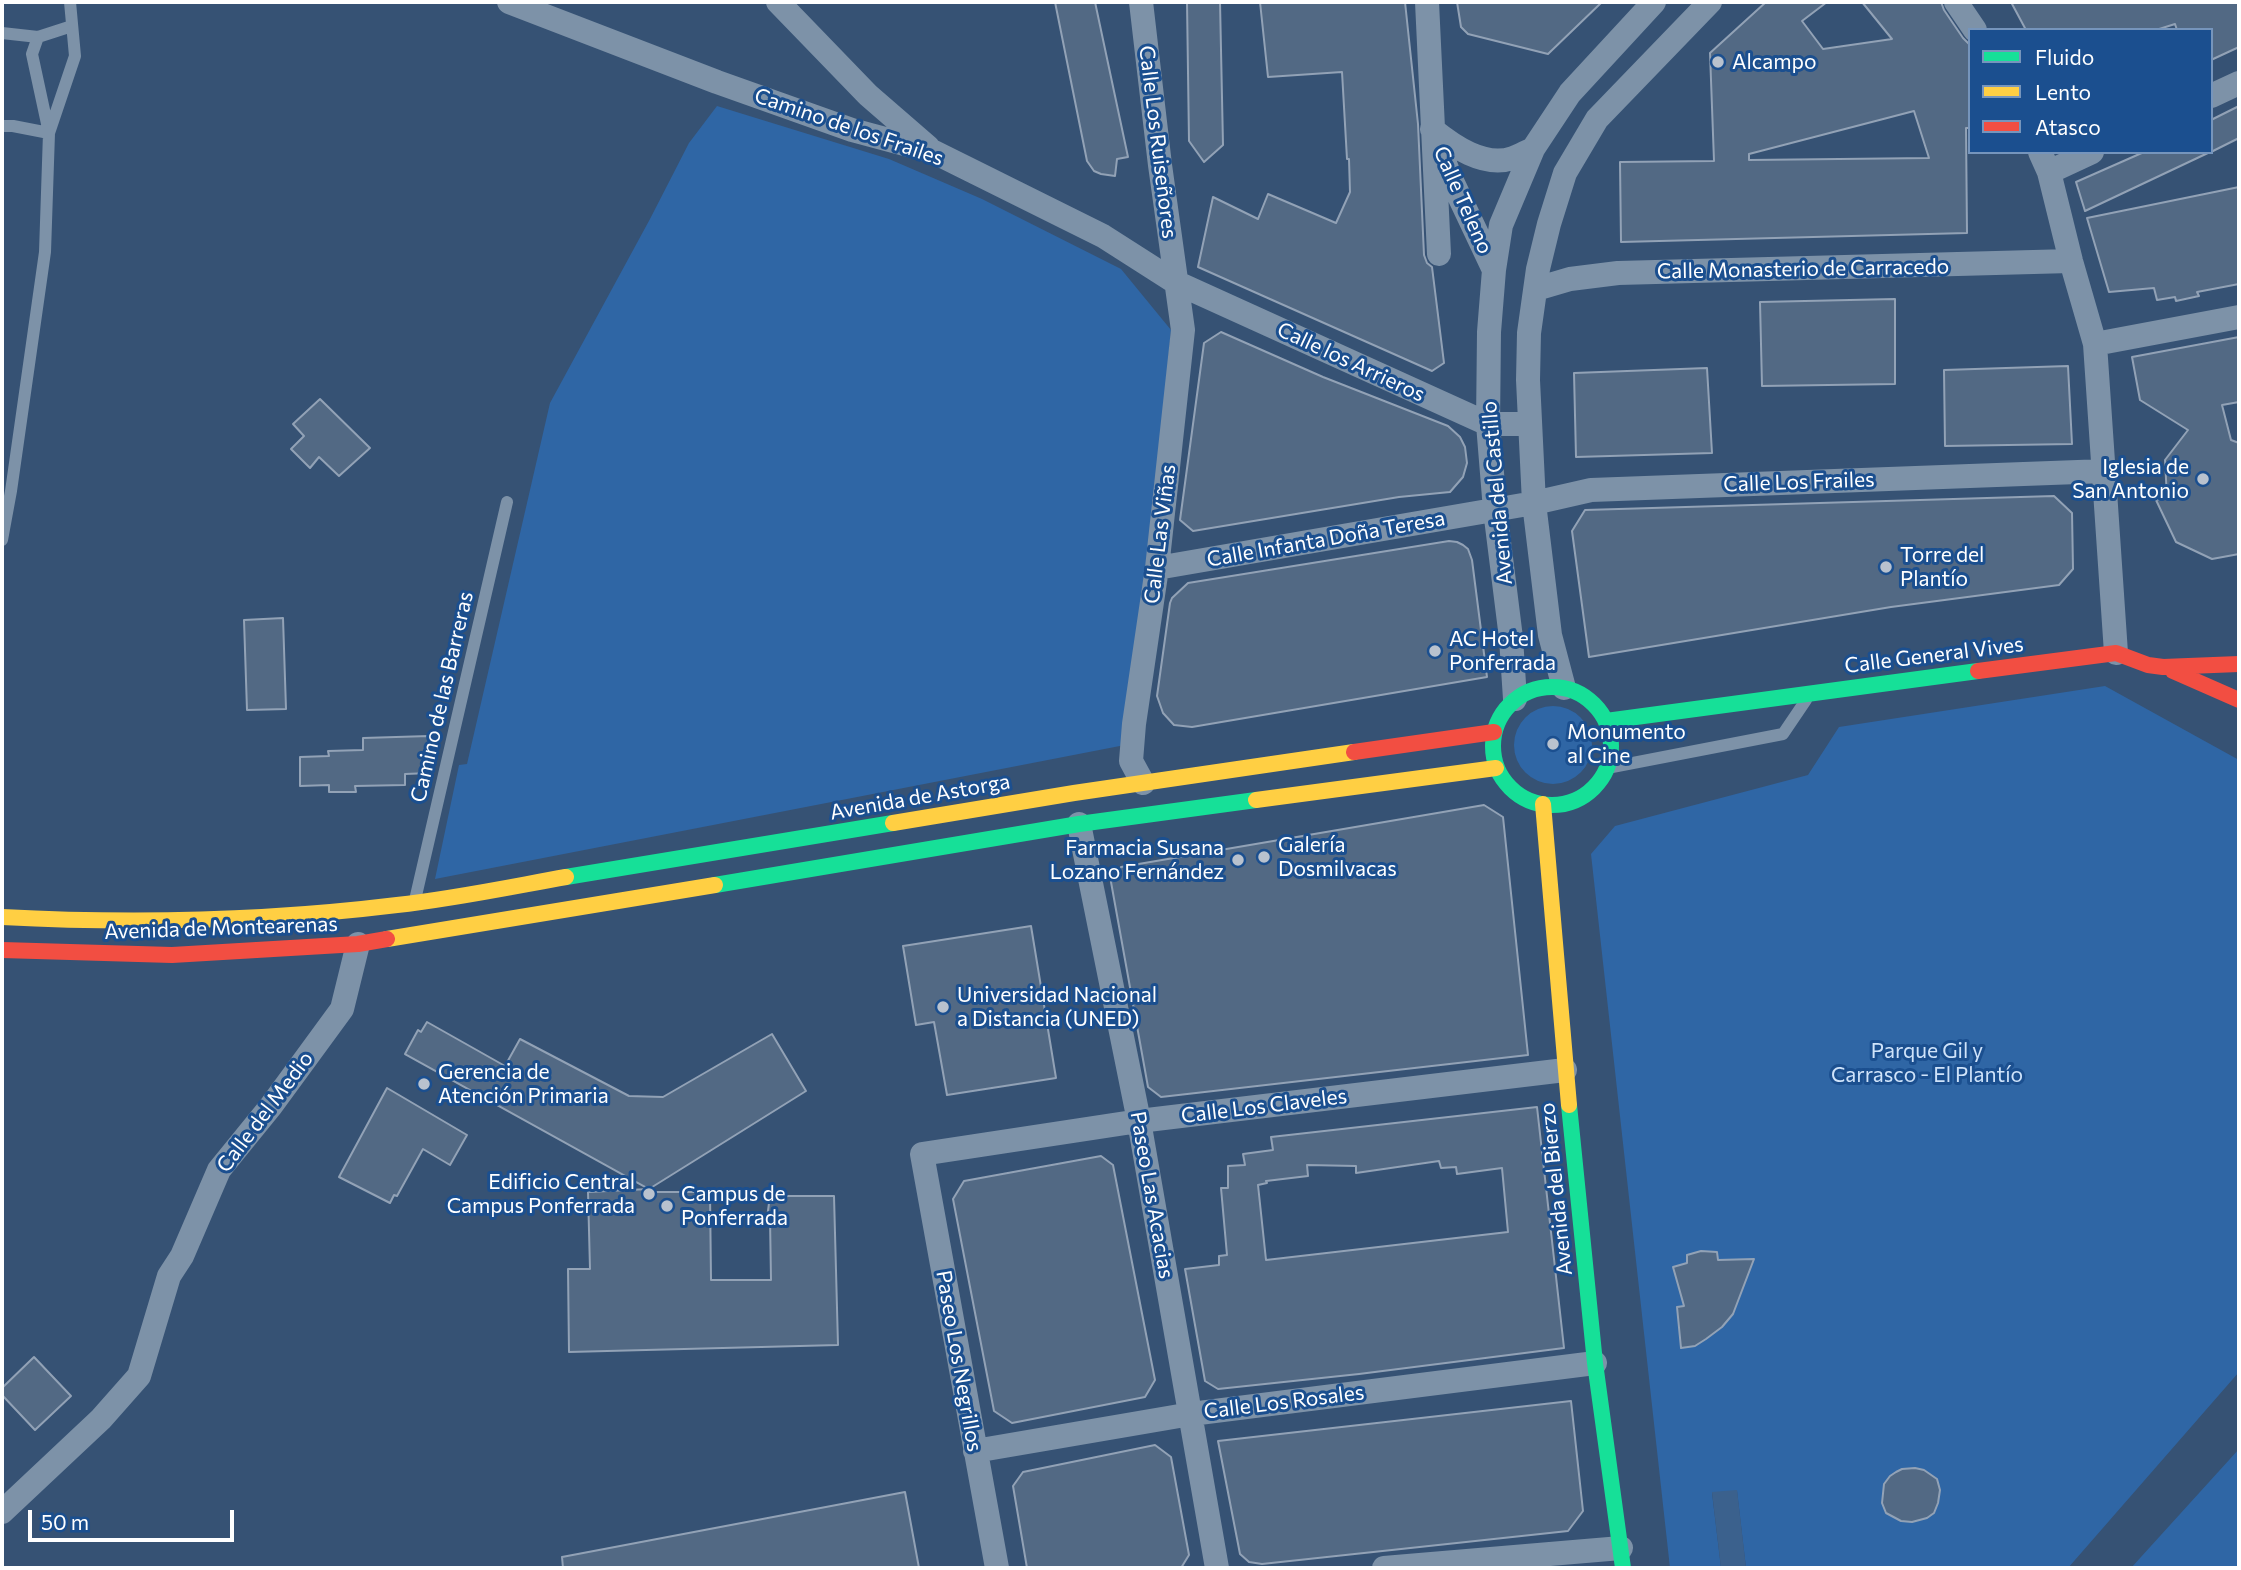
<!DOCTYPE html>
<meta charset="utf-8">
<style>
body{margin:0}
#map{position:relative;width:2241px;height:1570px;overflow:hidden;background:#365274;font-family:Commissioner,sans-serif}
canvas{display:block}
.frame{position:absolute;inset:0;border:4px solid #fff;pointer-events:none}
.legend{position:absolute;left:1968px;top:28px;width:245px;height:126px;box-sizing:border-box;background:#1b4f8f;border:2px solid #7695bc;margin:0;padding:9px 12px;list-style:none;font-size:21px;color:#fff}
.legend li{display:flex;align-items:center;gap:14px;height:35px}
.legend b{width:35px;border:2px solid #7695bc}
.scale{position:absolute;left:28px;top:1510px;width:206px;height:32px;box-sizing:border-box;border:4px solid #fff;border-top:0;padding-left:9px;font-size:21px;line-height:24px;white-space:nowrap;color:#fff;-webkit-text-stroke:5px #1b4f8f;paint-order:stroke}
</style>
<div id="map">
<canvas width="2241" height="1570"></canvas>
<div class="frame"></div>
<ul class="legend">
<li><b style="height:9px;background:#16e098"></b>Fluido</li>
<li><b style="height:9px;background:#ffcf43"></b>Lento</li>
<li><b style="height:9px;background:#f24e42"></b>Atasco</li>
</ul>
<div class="scale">50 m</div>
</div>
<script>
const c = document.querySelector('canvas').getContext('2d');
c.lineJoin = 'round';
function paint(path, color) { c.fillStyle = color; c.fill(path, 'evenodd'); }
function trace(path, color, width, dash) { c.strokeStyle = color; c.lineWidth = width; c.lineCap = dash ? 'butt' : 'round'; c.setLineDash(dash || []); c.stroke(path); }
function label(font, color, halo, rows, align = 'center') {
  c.font = font + ' Commissioner,sans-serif'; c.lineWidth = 6; c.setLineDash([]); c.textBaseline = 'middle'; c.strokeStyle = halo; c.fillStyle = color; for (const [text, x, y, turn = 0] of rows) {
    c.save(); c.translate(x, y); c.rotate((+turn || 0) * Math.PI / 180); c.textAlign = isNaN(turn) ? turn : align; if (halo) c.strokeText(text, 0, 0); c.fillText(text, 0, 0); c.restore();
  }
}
const green = new Path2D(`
 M 717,106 L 889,159 L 982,199 L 1121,269 L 1171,330 L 1152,534 L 1125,745 L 435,879 L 459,765 L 467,764 L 550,403 L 650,219 L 689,143 Z
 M 2105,686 L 2239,760 L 2239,1372 L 2068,1568 L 1746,1568 L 1737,1491 L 1712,1493 L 1721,1568 L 1670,1568 L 1591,854 L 1615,826 L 1808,775 L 1839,727 Z
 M1514 745a39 39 0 1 1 78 0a39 39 0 1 1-78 0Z
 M 2239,1449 L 2239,1568 L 2131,1568 Z`);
const water = new Path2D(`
 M 1737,1490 L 1746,1568 L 1721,1568 L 1712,1492 Z`);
const building = new Path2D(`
 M 1055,2 L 1095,2 L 1128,157 L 1117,159 L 1115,176 L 1101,174 L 1094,171 L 1087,161 Z
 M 1187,2 L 1220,2 L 1223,145 L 1204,162 L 1189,141 Z
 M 1260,2 L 1405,2 L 1418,124 L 1424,255 L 1427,263 L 1432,267 L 1444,363 L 1432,371 L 1198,267 L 1213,197 L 1258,219 L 1268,194 L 1336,223 L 1350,192 L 1349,159 L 1347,159 L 1342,72 L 1268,77 Z
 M 1457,2 L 1602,2 L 1548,54 L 1468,34 L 1461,27 Z
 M 1766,2 L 1827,2 L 1802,21 L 1823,49 L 1892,39 L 1862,2 L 1941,2 L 1944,10 L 1963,38 L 1970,45 L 1970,128 L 1966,128 L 1967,233 L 1621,242 L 1620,162 L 1714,161 L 1710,53 ZM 1914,111 L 1929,158 L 1749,160 L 1749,154 Z
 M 2011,2 L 2239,2 L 2239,47 L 2211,60 L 2211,30 L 2177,30 L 2175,24 L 2156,30 L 2026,30 Z
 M 2239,106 L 2239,138 L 2211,152 L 2211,120 Z
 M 2144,152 L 2210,152 L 2085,211 L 2076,182 Z
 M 2239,187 L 2239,284 L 2197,292 L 2199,296 L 2176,301 L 2175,297 L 2157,300 L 2154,288 L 2109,292 L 2087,218 Z
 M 1895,299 L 1895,384 L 1762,386 L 1760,302 Z
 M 1221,332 L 1323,377 L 1448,426 L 1460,437 L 1465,447 L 1467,463 L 1463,477 L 1450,492 L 1399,497 L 1193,531 L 1180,520 L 1204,343 Z
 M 2239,337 L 2239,402 L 2222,405 L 2231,440 L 2239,443 L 2239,554 L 2212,559 L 2176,542 L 2156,500 L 2167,498 L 2165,460 L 2188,430 L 2140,400 L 2132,357 Z
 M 2068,366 L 2072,444 L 1945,446 L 1944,370 Z
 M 1707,368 L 1712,453 L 1576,457 L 1574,373 Z
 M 320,399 L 370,448 L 339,476 L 319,457 L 310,468 L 291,449 L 304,436 L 293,424 Z
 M 2054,496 L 2072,513 L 2073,569 L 2059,585 L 1891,607 L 1589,657 L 1572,531 L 1585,510 Z
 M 1449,541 L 1457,542 L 1463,545 L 1468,549 L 1472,560 L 1487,677 L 1192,727 L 1174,725 L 1163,713 L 1157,696 L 1170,603 L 1172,598 L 1188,583 Z
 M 283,618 L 286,709 L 247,710 L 244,620 Z
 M 429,736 L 430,773 L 405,774 L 405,785 L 355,786 L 356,792 L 329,792 L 329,785 L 300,786 L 300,757 L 329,756 L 328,751 L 363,750 L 363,738 Z
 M 1484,805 L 1503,817 L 1528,1055 L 1161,1097 L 1148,1087 L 1111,882 L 1121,867 Z
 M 1031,926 L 1056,1078 L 947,1095 L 934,1022 L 916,1025 L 903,946 Z
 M 427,1022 L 505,1066 L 520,1039 L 629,1096 L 663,1097 L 772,1034 L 806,1091 L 649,1189 L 405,1054 L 418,1030 L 421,1032 Z
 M 387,1088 L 467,1135 L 450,1165 L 423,1149 L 397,1196 L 394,1195 L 390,1203 L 339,1177 Z
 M 1537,1107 L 1564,1348 L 1359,1374 L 1218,1389 L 1205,1381 L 1185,1269 L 1219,1265 L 1219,1256 L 1227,1255 L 1221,1188 L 1228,1188 L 1228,1166 L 1245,1165 L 1243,1154 L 1273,1150 L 1271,1137 ZM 1439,1161 L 1441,1168 L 1456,1167 L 1457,1174 L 1502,1168 L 1508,1232 L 1266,1260 L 1258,1185 L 1267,1183 L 1266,1181 L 1308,1176 L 1307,1165 L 1356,1166 L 1356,1173 Z
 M 1101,1156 L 1113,1165 L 1155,1380 L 1145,1397 L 1012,1423 L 994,1411 L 953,1199 L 964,1181 Z
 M 649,1189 L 645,1192 L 710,1192 L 711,1280 L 771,1280 L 770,1218 L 767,1218 L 770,1196 L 834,1196 L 838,1345 L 569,1352 L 568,1269 L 590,1269 L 588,1192 Z
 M 1701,1251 L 1717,1252 L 1718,1260 L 1754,1259 L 1733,1314 L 1722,1327 L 1706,1339 L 1695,1346 L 1681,1348 L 1677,1307 L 1684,1306 L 1673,1267 L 1687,1263 L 1687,1255 Z
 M 34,1357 L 71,1396 L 35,1430 L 2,1395 L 2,1388 Z
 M 1571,1401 L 1583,1511 L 1568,1531 L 1262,1564 L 1249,1562 L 1240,1554 L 1218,1441 Z
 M 1155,1445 L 1171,1457 L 1189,1555 L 1181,1568 L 1027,1568 L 1013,1486 L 1023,1472 Z
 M 1915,1468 L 1924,1470 L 1937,1479 L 1940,1490 L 1938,1503 L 1934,1513 L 1927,1518 L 1912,1522 L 1901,1521 L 1886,1513 L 1882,1503 L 1884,1484 L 1890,1476 L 1896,1472 L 1902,1469 Z
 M 905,1492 L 919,1568 L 563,1568 L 562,1557 Z`);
const lane = new Path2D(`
 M 2,33 L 38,37
 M 2,126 L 13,126 L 49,133 L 32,54 L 38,37 L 72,26
 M 2,540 L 11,491 L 45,252 L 49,133 L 75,56 L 70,2
 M 1607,768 L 1783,734 L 1806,700
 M 415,900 L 507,502`);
const street = new Path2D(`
 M 509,2 L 717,82 L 852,130 L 934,152 L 1103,236 L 1175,282 L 1488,424 L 1530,424
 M 778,2 L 868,95 L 928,147
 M 1141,2 L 1160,165 L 1183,330 L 1157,568 L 1134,724 L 1131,761 L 1143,783
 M 1427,2 L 1439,254
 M 1956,2 L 1975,30
 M 2211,96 L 2239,83
 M 1432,129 C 1453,146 1484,168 1513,158 C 1519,156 1526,152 1533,149
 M 2040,152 L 2049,172 L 2071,261 L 2095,344 L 2116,653
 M 1441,153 L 1451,179 L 1494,270
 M 2049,172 L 2092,152
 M 1536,289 L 1570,279 L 1618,273 L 2071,261
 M 2095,344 L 2239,317
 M 1157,568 L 1534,503 L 1591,490 L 2105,471
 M 1564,688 L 1550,635 L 1534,503 L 1528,380 L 1529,333 L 1538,269 L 1549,224 L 1565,173 L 1597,119 L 1710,2
 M 1515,699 L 1511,638 L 1495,510 L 1488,424 L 1489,332 L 1494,270 L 1501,225 L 1533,149 L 1570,93 L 1654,2
 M 1079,824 L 1139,1121 L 1217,1568
 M 975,1451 L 1191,1414 L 1595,1363
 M 2,1512 L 101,1419 L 139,1376 L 169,1276 L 182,1256 L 219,1170 L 271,1106 L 342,1009 L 358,944
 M 997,1568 L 922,1154 L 1139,1121 L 1565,1070
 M 1384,1568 L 1621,1548`);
const fast = new Path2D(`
 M1493 746a59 59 0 1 1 118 0a59 59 0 1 1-118 0Z
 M 1606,721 L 1978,671
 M 566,877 L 893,823
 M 715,885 L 1079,824 L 1256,800
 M 1569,1105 L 1595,1363 L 1623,1568`);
const slow = new Path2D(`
 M 1256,800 L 1496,768
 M 1543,804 L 1569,1105
 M 893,823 L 1074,793 L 1354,752
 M 2,917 C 134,924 266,921 397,905 C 453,899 510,887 566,877
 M 387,939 L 715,885`);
const jam = new Path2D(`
 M 1978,671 L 2116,653 L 2148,665 L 2163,667 L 2239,664
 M 2173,671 L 2239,700
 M 1354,752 L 1494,732
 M 2,950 L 172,955 L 358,944 L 387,939`);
const markers = [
 [1718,62,7,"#b9c2ce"],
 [2203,479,7,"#b9c2ce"],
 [1886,567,7,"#b9c2ce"],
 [1435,651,7,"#b9c2ce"],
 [1553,744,7,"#b9c2ce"],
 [1264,857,7,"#b9c2ce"],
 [1238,860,7,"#b9c2ce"],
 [943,1007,7,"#b9c2ce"],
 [424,1084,7,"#b9c2ce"],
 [649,1194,7,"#b9c2ce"],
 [667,1206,7,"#b9c2ce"]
];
const poiNames = [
 ["Alcampo",1732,62],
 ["Iglesia de",2189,467,"right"],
 ["San Antonio",2189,491,"right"],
 ["Torre del",1900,555],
 ["Plantío",1900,579],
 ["AC Hotel",1449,639],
 ["Ponferrada",1449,663],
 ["Monumento",1567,732],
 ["al Cine",1567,756],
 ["Galería",1278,845],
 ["Dosmilvacas",1278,869],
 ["Farmacia Susana",1224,848,"right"],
 ["Lozano Fernández",1224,872,"right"],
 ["Universidad Nacional",957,995],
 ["a Distancia (UNED)",957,1019],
 ["Gerencia de",438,1072],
 ["Atención Primaria",438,1096],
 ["Edificio Central",635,1182,"right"],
 ["Campus Ponferrada",635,1206,"right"],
 ["Campus de",681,1194],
 ["Ponferrada",681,1218]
];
const streetNames = [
 ["Camino de los Frailes",849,127,19],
 ["Calle Los Ruiseñores",1158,142,83],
 ["Calle Teleno",1463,200,66],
 ["Calle Monasterio de Carracedo",1803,269,-1],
 ["Calle los Arrieros",1351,362,25],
 ["Calle Los Frailes",1799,482,-2],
 ["Avenida del Castillo",1497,493,-95],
 ["Calle Las Viñas",1160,534,-83],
 ["Calle Infanta Doña Teresa",1326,539,-10],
 ["Calle General Vives",1934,655,-7],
 ["Camino de las Barreras",442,697,-77],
 ["Avenida de Astorga",920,797,-10],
 ["Avenida de Montearenas",221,928,-2],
 ["Calle Los Claveles",1264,1106,-7],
 ["Calle del Medio",265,1112,-53],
 ["Avenida del Bierzo",1556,1189,-96],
 ["Paseo Las Acacias",1152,1195,80],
 ["Paseo Los Negrillos",959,1361,80],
 ["Calle Los Rosales",1284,1402,-7]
];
const parkNames = [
 ["Parque Gil y",1927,1051],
 ["Carrasco - El Plantío",1927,1075]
];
paint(green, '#2f66a5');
paint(water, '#3b618d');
paint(building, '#526984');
trace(building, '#92a2b6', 2);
trace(lane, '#7d92a8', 12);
trace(street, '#7d92a8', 24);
trace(fast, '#16e098', 16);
trace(slow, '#ffcf43', 16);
trace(jam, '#f24e42', 16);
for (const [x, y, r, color] of markers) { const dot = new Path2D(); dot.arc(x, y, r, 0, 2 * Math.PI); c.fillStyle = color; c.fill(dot); trace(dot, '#1b4f8f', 2.5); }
label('21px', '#fff', '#1b4f8f', poiNames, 'left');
label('21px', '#fff', '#1b4f8f', streetNames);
label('21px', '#cfe3fa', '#1b4f8f', parkNames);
</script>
